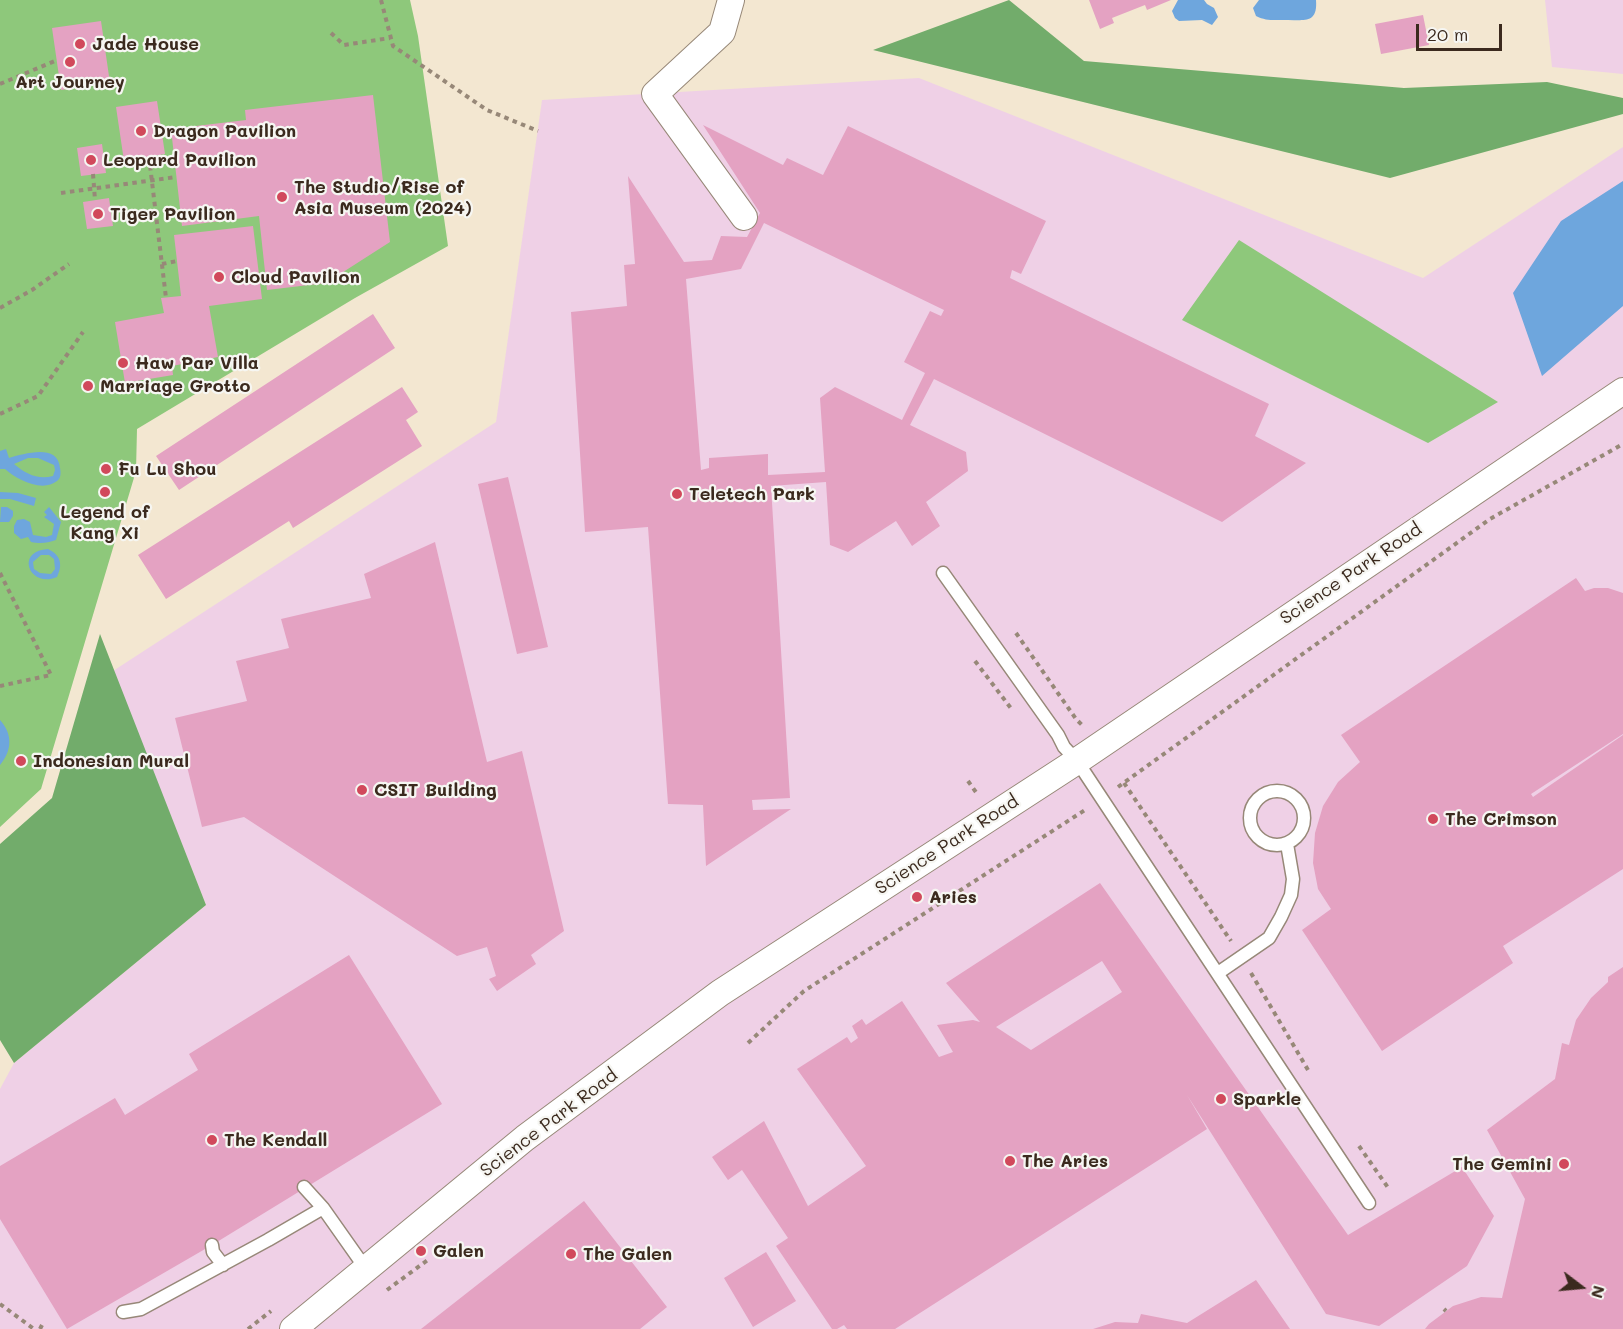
<!DOCTYPE html>
<style>
body{margin:0}
#map{position:relative;width:1623px;height:1329px;overflow:hidden;background:#f3e7d1;font-family:Mali,sans-serif}
canvas{display:block}
.north{position:absolute;left:1551px;top:1257px;width:60px;height:60px;-webkit-text-stroke:4px #f6f6f2;paint-order:stroke;rotate:106deg;font-size:16px;font-weight:700;line-height:24px;text-align:center;color:#3b2a1e}
.north::after{content:'';display:block;margin:auto;width:21px;height:27px;background:#3b2a1e;clip-path:polygon(50% 0,100% 100%,50% 72%,0 100%)}
.scale{position:absolute;left:1416px;top:24px;width:86px;height:27px;box-sizing:border-box;border:3px solid #3b2a1e;border-top:0;padding-left:8px;font-size:18px;line-height:21px;white-space:nowrap;color:#3b2a1e;-webkit-text-stroke:4px #f6f6f2;paint-order:stroke}
</style>
<div id="map">
<canvas width="1623" height="1329"></canvas>
<div class="north">N</div>
<div class="scale">20 m</div>
</div>
<script>
const c = document.querySelector('canvas').getContext('2d');
c.lineJoin = 'round';
function paint(path, color) { c.fillStyle = color; c.fill(path, 'evenodd'); }
function trace(path, color, width, dash) { c.strokeStyle = color; c.lineWidth = width; c.lineCap = dash ? 'butt' : 'round'; c.setLineDash(dash || []); c.stroke(path); }
function label(font, color, halo, rows, align = 'center') {
  c.font = font + ' Mali,sans-serif'; c.lineWidth = 4.5; c.setLineDash([]); c.textBaseline = 'middle'; c.strokeStyle = halo; c.fillStyle = color; for (const [text, x, y, turn = 0] of rows) {
    c.save(); c.translate(x, y); c.rotate((+turn || 0) * Math.PI / 180); c.textAlign = isNaN(turn) ? turn : align; if (halo) c.strokeText(text, 0, 0); c.fillText(text, 0, 0); c.restore();
  }
}
const built = new Path2D(`
 M 1545,0 L 1623,0 L 1623,74 L 1552,67 Z
 M 919,78 L 1423,278 L 1623,147 L 1623,1329 L 0,1329 L 0,1089 L 14,1063 L 206,905 L 113,671 L 496,422 L 542,100 Z`);
const green = new Path2D(`
 M 0,0 L 410,0 L 418,36 L 448,246 L 355,298 L 137,429 L 136,471 L 41,789 L 0,827 Z
 M 1239,240 L 1498,402 L 1428,443 L 1182,320 Z`);
const forest = new Path2D(`
 M 1009,0 L 1084,61 L 1404,88 L 1547,82 L 1623,98 L 1623,114 L 1390,178 L 873,50 Z
 M 100,634 L 206,905 L 14,1063 L 0,1040 L 0,844 L 52,798 Z`);
const water = new Path2D(`
 M 1178,0 L 1204,0 L 1207,4 L 1214,8 L 1218,17 L 1212,25 L 1202,20 L 1179,21 L 1175,18 L 1172,11 Z
 M 1259,0 L 1316,0 C 1318,26 1302,19 1284,20 C 1273,20 1266,21 1256,16 L 1253,8 Z
 M 1623,181 L 1623,306 L 1542,376 L 1513,293 L 1561,221 Z
 M 6,449 L 9,458 C 24,454 58,443 60,468 C 61,473 61,478 57,481 C 42,493 16,479 5,469 L 0,469 L 0,451 ZM 28,458 L 38,458 L 54,465 L 55,470 L 53,476 C 38,480 26,474 14,464 Z
 M 0,492 L 18,493 L 36,498 L 34,506 L 10,499 L 0,499 Z
 M 1,507 L 7,507 L 13,511 L 13,516 L 9,522 L 0,522 Z
 M 49,507 L 61,522 L 56,540 C 47,543 41,544 31,542 L 28,537 L 21,539 L 14,533 L 14,526 L 17,520 L 24,519 L 30,522 L 33,535 L 46,537 L 52,535 L 54,524 L 44,517 L 47,515 L 44,512 Z
 M 48,549 C 61,555 63,565 57,577 C 30,589 14,551 48,549 ZM 41,555 L 49,555 L 54,559 L 55,569 L 51,574 L 40,573 L 34,569 L 33,562 Z
 M 0,720 C 13,734 12,751 0,765 Z`);
const building = new Path2D(`
 M 1089,0 L 1171,0 L 1147,10 L 1145,5 L 1112,18 L 1114,23 L 1100,29 Z
 M 1423,15 L 1429,45 L 1381,54 L 1375,24 Z
 M 101,21 L 110,83 L 61,90 L 52,28 Z
 M 373,95 L 390,242 L 326,283 L 267,290 L 259,216 L 182,226 L 171,129 L 246,120 L 245,110 Z
 M 157,101 L 165,154 L 124,161 L 116,107 Z
 M 703,125 L 783,165 L 787,158 L 823,175 L 848,126 L 1046,221 L 1021,274 L 1012,270 L 1010,278 L 1269,404 L 1255,436 L 1306,463 L 1222,522 L 934,379 L 910,425 L 966,452 L 968,471 L 926,502 L 940,526 L 912,546 L 896,521 L 848,552 L 830,545 L 826,482 L 771,486 L 790,798 L 752,800 L 753,810 L 791,809 L 706,866 L 703,805 L 668,804 L 648,527 L 585,532 L 571,312 L 627,306 L 624,265 L 635,264 L 628,176 L 684,262 L 712,260 L 721,236 L 747,237 L 760,213 ZM 764,223 L 944,310 L 941,316 L 930,311 L 904,362 L 925,373 L 902,420 L 835,387 L 820,398 L 825,472 L 768,475 L 768,454 L 709,458 L 709,468 L 701,470 L 686,279 L 741,269 Z
 M 102,144 L 106,173 L 81,176 L 77,148 Z
 M 109,198 L 113,226 L 87,229 L 83,202 Z
 M 253,226 L 262,299 L 209,306 L 218,357 L 172,366 L 173,375 L 125,383 L 115,322 L 164,313 L 161,298 L 181,296 L 174,235 Z
 M 373,314 L 395,348 L 179,490 L 156,456 Z
 M 402,387 L 418,412 L 406,420 L 422,446 L 293,528 L 289,521 L 166,599 L 138,555 Z
 M 508,477 L 548,647 L 517,654 L 478,484 Z
 M 435,542 L 487,762 L 522,751 L 564,931 L 531,955 L 536,964 L 497,991 L 489,979 L 496,976 L 487,947 L 457,956 L 244,817 L 202,827 L 175,718 L 247,701 L 236,661 L 289,648 L 281,619 L 371,598 L 364,574 Z
 M 1576,578 L 1585,591 L 1594,588 L 1608,588 L 1623,593 L 1623,734 L 1531,794 L 1533,797 L 1623,735 L 1623,869 L 1503,946 L 1513,963 L 1382,1051 L 1302,930 L 1331,909 L 1318,889 L 1313,863 L 1315,833 L 1323,806 L 1338,782 L 1360,762 L 1341,735 Z
 M 1100,883 L 1348,1235 L 1462,1167 L 1494,1216 L 1467,1266 L 1379,1326 L 1326,1314 L 1187,1095 L 1207,1129 L 895,1329 L 847,1329 L 844,1325 L 837,1329 L 832,1329 L 776,1246 L 788,1238 L 742,1170 L 728,1180 L 712,1157 L 764,1121 L 808,1206 L 866,1166 L 797,1069 L 847,1037 L 851,1043 L 858,1038 L 852,1026 L 862,1019 L 866,1025 L 902,1001 L 939,1057 L 953,1052 L 937,1025 L 973,1020 L 980,1022 L 946,983 ZM 1102,961 L 1122,992 L 1031,1050 L 996,1027 Z
 M 349,955 L 442,1104 L 212,1245 L 67,1329 L 0,1219 L 0,1166 L 115,1098 L 125,1115 L 198,1070 L 189,1054 Z
 M 1623,967 L 1623,1329 L 1425,1329 L 1429,1324 L 1453,1306 L 1481,1297 L 1502,1298 L 1525,1199 L 1487,1130 L 1555,1079 L 1562,1043 L 1569,1045 L 1576,1020 L 1591,998 L 1608,982 L 1608,977 Z
 M 584,1201 L 667,1307 L 640,1329 L 421,1329 Z
 M 766,1252 L 796,1301 L 753,1327 L 724,1278 Z
 M 1256,1280 L 1290,1329 L 1093,1329 L 1115,1322 L 1138,1323 L 1141,1314 L 1187,1323 Z`);
const path = new Path2D(`
 M 381,0 L 393,46 L 487,110 L 538,131
 M 331,33 L 344,45 L 390,38
 M 0,84 L 57,60
 M 149,157 L 166,298
 M 93,174 L 95,200
 M 61,193 L 176,177
 M 162,264 L 177,261
 M 0,308 L 32,290 L 69,264
 M 0,414 L 38,396 L 83,332
 M 0,573 L 51,675 L 0,686
 M 1016,633 L 1076,719 L 1082,725
 M 975,661 L 1013,711
 M 968,781 L 978,795
 M 1124,783 L 1231,941
 M 1118,787 L 1490,519 L 1623,444
 M 1251,973 L 1308,1070
 M 748,1043 L 804,991 L 1085,810
 M 1359,1146 L 1389,1189
 M 387,1290 L 429,1259
 M 0,1304 L 34,1329
 M 1444,1309 L 1446,1311
 M 40,1329 L 42,1325
 M 248,1329 L 271,1311`);
const lane = new Path2D(`
 M 943,573 L 1058,735 L 1064,747 L 1077,761 L 1369,1203
 M1250 818a27 27 0 1 1 54 0a27 27 0 1 1-54 0Z
 M 1218,973 L 1269,938 L 1281,917 L 1291,895 L 1293,879 L 1287,844
 M 304,1187 L 323,1208 L 366,1269
 M 212,1245 L 213,1252 L 223,1265
 M 123,1312 L 141,1309 L 268,1240 L 323,1208`);
const street = new Path2D(`
 M 731,0 L 722,32 L 655,94 L 744,217
 M 293,1329 L 525,1138 L 720,993 L 1077,761 L 1623,391`);
const markers = [
 [80,44,6,"#d1495b"],
 [70,62,6,"#d1495b"],
 [141,131,6,"#d1495b"],
 [91,160,6,"#d1495b"],
 [282,197,6,"#d1495b"],
 [98,214,6,"#d1495b"],
 [219,277,6,"#d1495b"],
 [123,363,6,"#d1495b"],
 [88,386,6,"#d1495b"],
 [106,469,6,"#d1495b"],
 [105,492,6,"#d1495b"],
 [677,494,6,"#d1495b"],
 [21,761,6,"#d1495b"],
 [362,790,6,"#d1495b"],
 [1433,819,6,"#d1495b"],
 [917,897,6,"#d1495b"],
 [1221,1099,6,"#d1495b"],
 [212,1140,6,"#d1495b"],
 [1010,1161,6,"#d1495b"],
 [1564,1164,6,"#d1495b"],
 [421,1251,6,"#d1495b"],
 [571,1254,6,"#d1495b"]
];
const poiNames = [
 ["Jade House",92,44],
 ["Art Journey",70,82,"center"],
 ["Dragon Pavilion",153,131],
 ["Leopard Pavilion",103,160],
 ["The Studio/Rise of",294,187],
 ["Asia Museum (2024)",294,208],
 ["Tiger Pavilion",110,214],
 ["Cloud Pavilion",231,277],
 ["Haw Par Villa",135,363],
 ["Marriage Grotto",100,386],
 ["Fu Lu Shou",118,469],
 ["Teletech Park",689,494],
 ["Legend of",105,512,"center"],
 ["Kang Xi",105,533,"center"],
 ["Indonesian Mural",33,761],
 ["CSIT Building",374,790],
 ["The Crimson",1445,819],
 ["Aries",929,897],
 ["Sparkle",1233,1099],
 ["The Kendall",224,1140],
 ["The Aries",1022,1161],
 ["The Gemini",1552,1164,"right"],
 ["Galen",433,1251],
 ["The Galen",583,1254]
];
const streetNames = [
 ["Science Park Road",1351,574,-34],
 ["Science Park Road",947,845,-33],
 ["Science Park Road",549,1123,-37]
];
paint(built, '#efd0e6');
paint(green, '#8ec87b');
paint(forest, '#72ac6b');
paint(water, '#6ea6dd');
paint(building, '#e4a2c2');
trace(lane, '#978878', 15);
trace(street, '#978878', 28);
trace(path, '#978878', 4, [4.5, 4.5]);
trace(lane, '#fff', 12);
trace(street, '#fff', 26);
for (const [x, y, r, color] of markers) { const dot = new Path2D(); dot.arc(x, y, r, 0, 2 * Math.PI); c.fillStyle = color; c.fill(dot); trace(dot, '#f6f6f2', 2); }
label('bold 18px', '#3b2a1e', '#f6f6f2', poiNames, 'left');
label('18px', '#3b2a1e', '#f6f6f2', streetNames);
</script>
